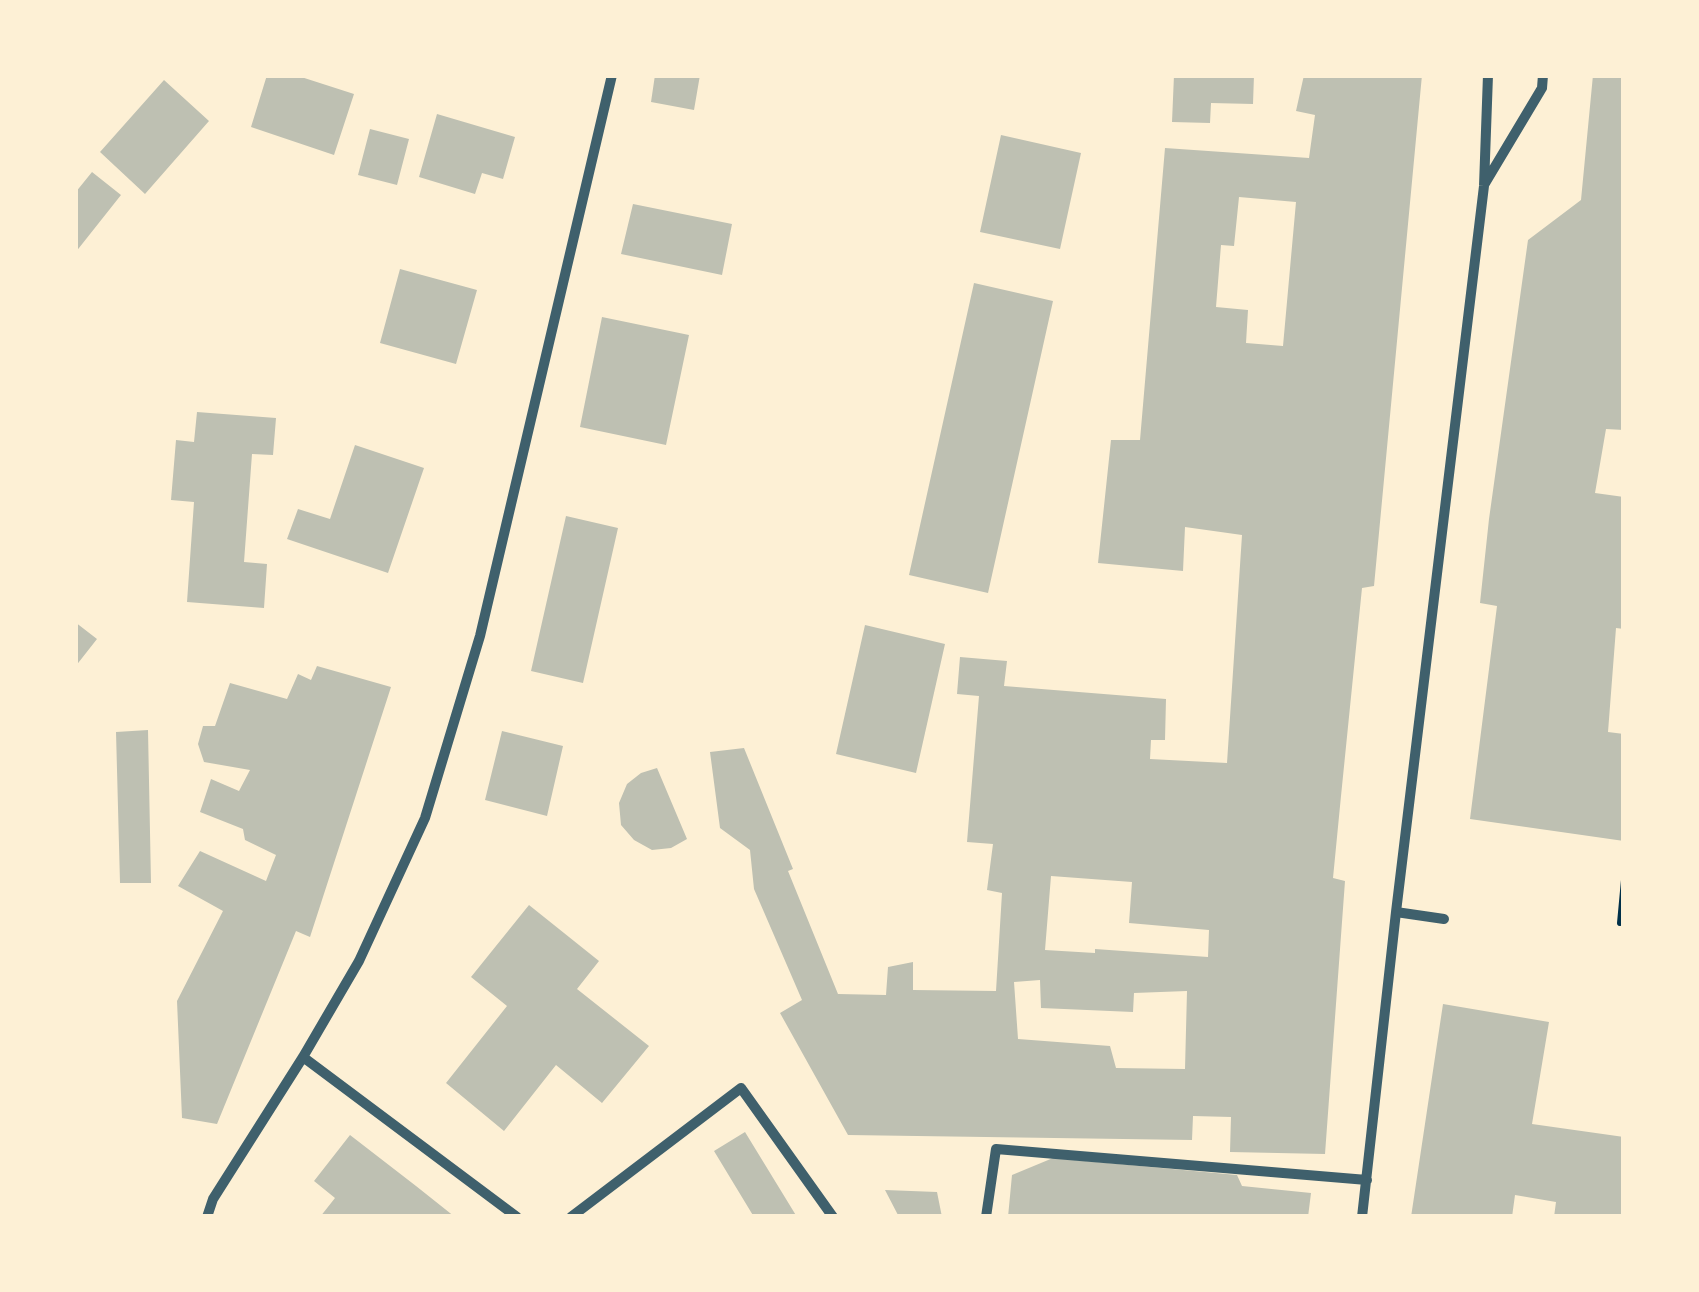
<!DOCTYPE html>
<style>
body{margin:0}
#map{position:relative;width:1699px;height:1292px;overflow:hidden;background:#fdf0d5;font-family:"Varela Round",sans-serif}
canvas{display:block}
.frame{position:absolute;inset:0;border:78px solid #fdf0d5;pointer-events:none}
</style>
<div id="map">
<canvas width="1699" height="1292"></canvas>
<div class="frame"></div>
</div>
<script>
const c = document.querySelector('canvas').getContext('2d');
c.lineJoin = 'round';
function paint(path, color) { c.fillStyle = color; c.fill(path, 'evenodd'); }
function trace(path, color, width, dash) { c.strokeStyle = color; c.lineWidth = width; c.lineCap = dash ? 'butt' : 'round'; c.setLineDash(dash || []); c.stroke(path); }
const building = new Path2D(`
 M 267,75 L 295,75 L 354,94 L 334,155 L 251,127 Z
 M 655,75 L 700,75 L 694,110 L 651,102 Z
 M 1174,75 L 1254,75 L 1253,104 L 1211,103 L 1210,123 L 1172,122 Z
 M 1304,75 L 1422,75 L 1374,586 L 1362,588 L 1341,796 L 1333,878 L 1345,881 L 1325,1154 L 1230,1152 L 1231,1117 L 1193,1116 L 1192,1140 L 848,1135 L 780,1013 L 802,1000 L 754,889 L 750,850 L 720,828 L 710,752 L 744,748 L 793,869 L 788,871 L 838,994 L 886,995 L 888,967 L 913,962 L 913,990 L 996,991 L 1002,893 L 987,890 L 993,844 L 967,842 L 979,696 L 957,694 L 960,657 L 1007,661 L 1004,686 L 1166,699 L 1165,740 L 1151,740 L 1150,759 L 1227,763 L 1242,535 L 1185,527 L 1183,571 L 1098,563 L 1111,440 L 1140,440 L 1165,148 L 1309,158 L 1315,115 L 1296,111 ZM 1239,197 L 1296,202 L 1283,346 L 1246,343 L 1248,310 L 1216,307 L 1221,245 L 1234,246 ZM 1051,876 L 1132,882 L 1129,923 L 1209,930 L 1208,957 L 1095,949 L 1095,953 L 1045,950 ZM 1040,980 L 1041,1008 L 1133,1012 L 1134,993 L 1187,991 L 1185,1069 L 1116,1068 L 1110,1046 L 1018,1039 L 1014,982 Z
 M 1593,75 L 1624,75 L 1624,430 L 1606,429 L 1595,493 L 1624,497 L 1624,629 L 1616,628 L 1608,732 L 1624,734 L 1624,841 L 1470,819 L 1497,606 L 1480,603 L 1489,519 L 1528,240 L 1581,200 Z
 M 164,80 L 209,121 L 145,194 L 100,152 Z
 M 437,114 L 515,137 L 503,179 L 482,173 L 475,194 L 419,177 Z
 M 370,129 L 409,139 L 397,185 L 358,175 Z
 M 1001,135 L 1081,153 L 1060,249 L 980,232 Z
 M 92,172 L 121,195 L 75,253 L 75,193 Z
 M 633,204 L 732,224 L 722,275 L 621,254 Z
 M 400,269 L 477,290 L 456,364 L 380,343 Z
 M 974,283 L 1053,301 L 988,593 L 909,575 Z
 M 602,317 L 689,335 L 666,445 L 580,427 Z
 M 197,412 L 276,418 L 273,455 L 252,454 L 244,562 L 267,564 L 264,608 L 187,602 L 194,502 L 171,500 L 176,440 L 194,442 Z
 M 355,445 L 424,468 L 388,573 L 287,539 L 298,509 L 330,519 Z
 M 566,516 L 618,528 L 583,683 L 531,671 Z
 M 75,622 L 97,639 L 75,667 Z
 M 865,625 L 945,644 L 916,773 L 836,754 Z
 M 317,666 L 391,687 L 310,937 L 296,931 L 217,1124 L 182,1118 L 177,1001 L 223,911 L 178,886 L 200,851 L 266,881 L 276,855 L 245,840 L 243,829 L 200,812 L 211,779 L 239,791 L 250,770 L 204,762 L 198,744 L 203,726 L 215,726 L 230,683 L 287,699 L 298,674 L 311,680 Z
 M 148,730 L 151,883 L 120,883 L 116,732 Z
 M 502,731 L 563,746 L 547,816 L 485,800 Z
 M 657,768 L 687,839 L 671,848 L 652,850 L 634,840 L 621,825 L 619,803 L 627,784 L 641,773 Z
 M 529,905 L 599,961 L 577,989 L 649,1046 L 602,1103 L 556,1065 L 504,1131 L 446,1083 L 507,1006 L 471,977 Z
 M 1443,1004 L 1549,1022 L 1532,1124 L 1624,1137 L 1624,1217 L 1554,1217 L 1556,1202 L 1515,1195 L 1512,1217 L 1411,1217 Z
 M 745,1132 L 797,1217 L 754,1217 L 714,1151 Z
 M 350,1135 L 416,1186 L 455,1217 L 320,1217 L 335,1198 L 314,1181 Z
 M 1053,1158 L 1237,1175 L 1242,1186 L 1311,1193 L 1308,1217 L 1008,1217 L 1012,1175 Z
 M 885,1190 L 937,1192 L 942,1217 L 899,1217 Z`);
const path = new Path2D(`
 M 1620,923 L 1624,880`);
const minor = new Path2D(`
 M 1484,185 L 1542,88 L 1543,75
 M 1396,912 L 1444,919
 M 303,1057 L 517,1217
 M 207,1217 L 213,1199 L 303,1057 L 359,961 L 425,818 L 480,636 L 612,75
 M 571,1217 L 741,1088 L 833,1217
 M 986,1217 L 996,1149 L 1367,1180
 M 1362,1217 L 1396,912 L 1484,186 L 1488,75`);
paint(building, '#bec0b2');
trace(path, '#003049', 6);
trace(minor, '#3f606c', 10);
</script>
